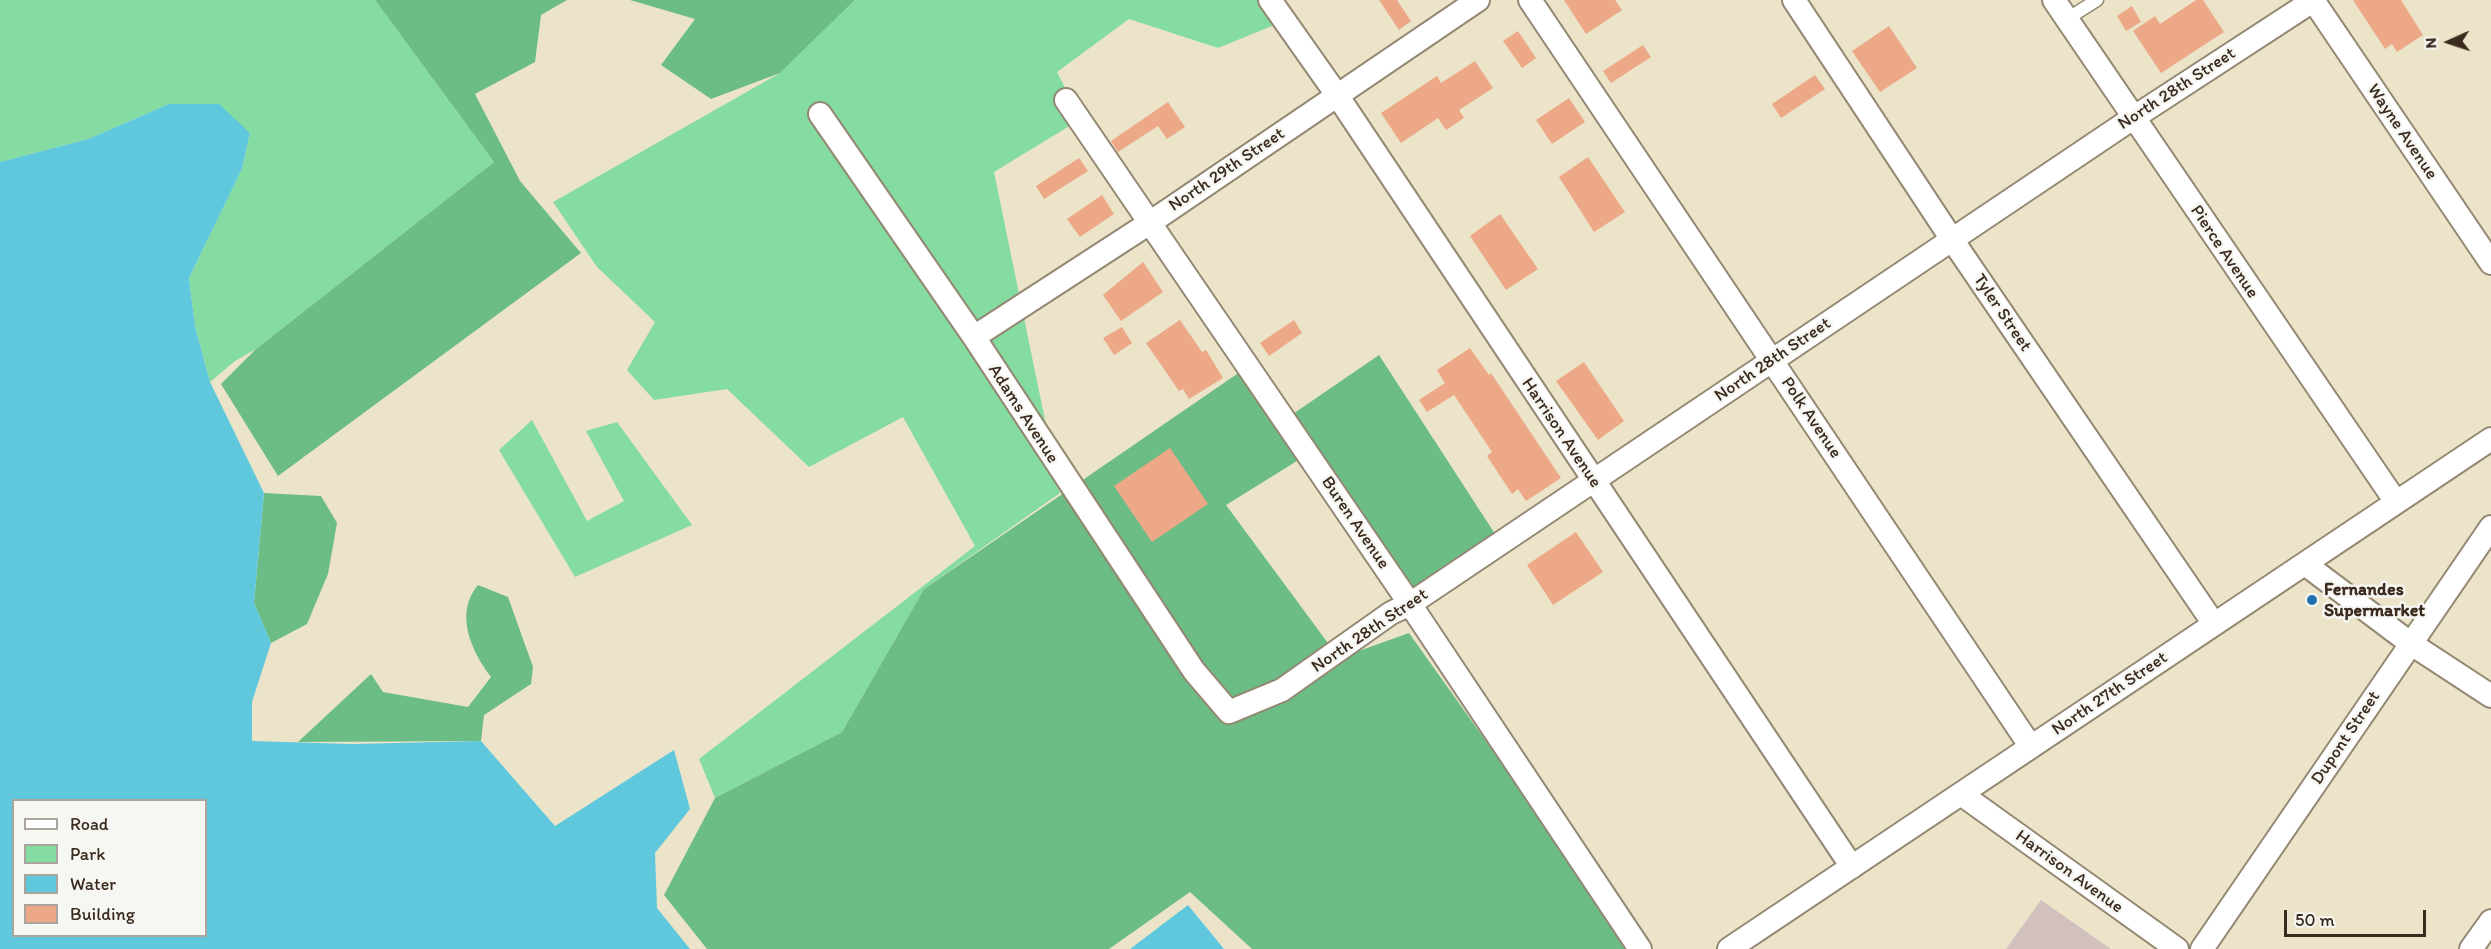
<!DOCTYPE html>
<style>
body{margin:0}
#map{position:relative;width:2491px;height:949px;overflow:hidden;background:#ece4c8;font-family:Itim,sans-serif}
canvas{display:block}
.legend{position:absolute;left:12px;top:799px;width:195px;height:138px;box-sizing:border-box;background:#f6f6f2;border:2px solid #aba49d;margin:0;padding:8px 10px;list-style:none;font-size:18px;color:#3b2a1e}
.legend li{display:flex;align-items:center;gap:12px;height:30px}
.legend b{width:30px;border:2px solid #aba49d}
.north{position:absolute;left:2419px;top:12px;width:60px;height:60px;-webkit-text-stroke:4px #f6f6f2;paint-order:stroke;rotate:267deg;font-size:16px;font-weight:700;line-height:24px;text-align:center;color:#3b2a1e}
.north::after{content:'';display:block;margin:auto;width:21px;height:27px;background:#3b2a1e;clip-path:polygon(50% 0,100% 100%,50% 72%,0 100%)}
.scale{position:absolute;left:2284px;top:910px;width:142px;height:27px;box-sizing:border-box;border:3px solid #3b2a1e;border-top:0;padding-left:8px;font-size:18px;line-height:21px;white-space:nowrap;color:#3b2a1e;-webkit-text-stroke:4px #f6f6f2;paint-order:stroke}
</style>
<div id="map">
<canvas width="2491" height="949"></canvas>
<ul class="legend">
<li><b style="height:8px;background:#fff"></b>Road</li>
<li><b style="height:16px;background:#85dca0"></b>Park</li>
<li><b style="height:16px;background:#60c8dd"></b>Water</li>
<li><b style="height:16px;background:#eca887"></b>Building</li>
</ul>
<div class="north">N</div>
<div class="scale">50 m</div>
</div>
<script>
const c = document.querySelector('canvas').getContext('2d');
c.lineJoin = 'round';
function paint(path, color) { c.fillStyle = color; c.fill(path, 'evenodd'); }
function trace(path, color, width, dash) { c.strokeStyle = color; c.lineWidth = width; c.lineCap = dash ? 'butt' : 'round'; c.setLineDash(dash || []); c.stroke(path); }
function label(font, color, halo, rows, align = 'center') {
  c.font = font + ' Itim,sans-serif'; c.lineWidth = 5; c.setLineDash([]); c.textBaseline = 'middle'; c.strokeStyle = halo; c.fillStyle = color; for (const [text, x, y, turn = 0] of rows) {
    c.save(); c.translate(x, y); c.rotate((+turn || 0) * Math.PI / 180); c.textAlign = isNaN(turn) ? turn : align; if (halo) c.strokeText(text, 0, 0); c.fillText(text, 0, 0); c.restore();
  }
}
const industrial = new Path2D(`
 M 2041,900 L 2111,949 L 2006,949 Z`);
const green = new Path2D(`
 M 0,0 L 375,0 L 494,162 L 256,349 L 235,361 L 210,382 L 195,326 L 189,278 L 242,169 L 250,133 L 169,104 L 88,139 L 0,162 Z
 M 855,0 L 1270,0 L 1284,21 L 1218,48 L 1129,19 L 1057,72 L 1081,119 L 994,172 L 1060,493 L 924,589 L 842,732 L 715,798 L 699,759 L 975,546 L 903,417 L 809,467 L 727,389 L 654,400 L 627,370 L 655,322 L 597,267 L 553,202 L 780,73 Z
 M 532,420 L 587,521 L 624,501 L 586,431 L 617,422 L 692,525 L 575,577 L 499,450 Z`);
const forest = new Path2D(`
 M 375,0 L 567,0 L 541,15 L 535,62 L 475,94 L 520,181 L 581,253 L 278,476 L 221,384 L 256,349 L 494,162 Z
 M 630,0 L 855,0 L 780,73 L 711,99 L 661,65 L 695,19 Z
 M 1379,355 L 1497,537 L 1410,596 L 1313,451 L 1226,505 L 1339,658 L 1409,633 L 1634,949 L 1252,949 L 1190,892 L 1109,949 L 707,949 L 664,895 L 715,798 L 842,732 L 924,589 L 1253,363 L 1290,416 Z
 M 264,493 L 321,496 L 337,523 L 328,574 L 307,624 L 271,643 L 254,603 Z
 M 478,585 L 508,597 L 533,667 L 531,684 L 484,715 L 481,741 L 298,742 L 371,674 L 383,692 L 468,707 L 491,677 C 471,651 454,613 478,585 Z`);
const water = new Path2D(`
 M 169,104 L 219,104 L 250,133 L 242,169 L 189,278 L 195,326 L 210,382 L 264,493 L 254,603 L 271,643 L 252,702 L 252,741 L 352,744 L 481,741 L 555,826 L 674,750 L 690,809 L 655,853 L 657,908 L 690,949 L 0,949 L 0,162 L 88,139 ZM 206,800 L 206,936 L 14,936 L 14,800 Z
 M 1188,905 L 1224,949 L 1130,949 Z`);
const building = new Path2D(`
 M 1379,0 L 1397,0 L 1411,21 L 1399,30 Z
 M 1564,0 L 1615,0 L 1622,10 L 1586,34 Z
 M 2196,0 L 2203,0 L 2224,32 L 2161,73 L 2133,31 L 2155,16 L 2160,24 Z
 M 2353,0 L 2401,0 L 2423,35 L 2397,52 L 2392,44 L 2385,49 Z
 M 2132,6 L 2141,22 L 2126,31 L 2117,16 Z
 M 1889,26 L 1917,68 L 1880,92 L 1852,51 Z
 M 1518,31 L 1536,58 L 1522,68 L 1503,41 Z
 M 1643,45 L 1651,57 L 1611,83 L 1603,71 Z
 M 1475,61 L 1493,88 L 1459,110 L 1464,118 L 1446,130 L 1438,118 L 1401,143 L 1381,113 L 1437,76 L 1441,83 Z
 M 1815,75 L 1825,89 L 1781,118 L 1772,104 Z
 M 1569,98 L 1585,122 L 1552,144 L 1536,120 Z
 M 1168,102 L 1185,127 L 1167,139 L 1158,126 L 1118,152 L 1111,141 Z
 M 1588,157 L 1625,212 L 1594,232 L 1559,177 Z
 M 1079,158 L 1088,171 L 1044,199 L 1036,186 Z
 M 1102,195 L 1114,214 L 1080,237 L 1067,219 Z
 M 1500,214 L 1538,269 L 1506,290 L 1470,236 Z
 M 1143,262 L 1163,292 L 1121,321 L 1103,295 Z
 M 1180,320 L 1202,352 L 1206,350 L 1223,378 L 1189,399 L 1183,389 L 1179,391 L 1146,343 Z
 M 1294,320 L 1302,333 L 1269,356 L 1260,343 Z
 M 1122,327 L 1132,343 L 1114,355 L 1103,338 Z
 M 1470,348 L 1489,375 L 1491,373 L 1561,478 L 1526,501 L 1518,489 L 1512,494 L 1487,456 L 1492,452 L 1454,395 L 1427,412 L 1419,400 L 1445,383 L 1437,370 Z
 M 1584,362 L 1624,421 L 1598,440 L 1556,381 Z
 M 1170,448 L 1208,504 L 1152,542 L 1114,486 Z
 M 1576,532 L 1603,572 L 1553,605 L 1527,565 Z`);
const service = new Path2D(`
 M 2067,19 L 2097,0`);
const minor = new Path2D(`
 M 1270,0 L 1337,95 L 1852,867
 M 1530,0 L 2031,747
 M 1794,0 L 1953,241 L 2214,624
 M 2054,0 L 2396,502
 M 2313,0 L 2491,263
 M 1066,100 L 1410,604 L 1640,949
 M 820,114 L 974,337 L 1194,671 L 1229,712 L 1282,690 L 1391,613 L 1410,604 L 2133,118 L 2314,0
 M 974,337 L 1151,222 L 1478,0
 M 2305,564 L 2410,643 L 2491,696
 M 1961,794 L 2177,949
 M 1729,949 L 2491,439
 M 2202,949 L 2491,527
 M 2471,949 L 2491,921`);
const markers = [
 [2312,600,6,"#1f6fb2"]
];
const streetNames = [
 ["North 28th Street",2177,89,-33],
 ["Wayne Avenue",2402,132,56],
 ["North 29th Street",1227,170,-34],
 ["Pierce Avenue",2224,252,56],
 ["Tyler Street",2002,313,56],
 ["North 28th Street",1773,360,-34],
 ["Adams Avenue",1023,414,57],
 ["Polk Avenue",1811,418,56],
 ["Harrison Avenue",1561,433,56],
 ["Buren Avenue",1355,523,56],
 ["North 28th Street",1370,631,-34],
 ["North 27th Street",2110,694,-34],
 ["Dupont Street",2346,738,-56],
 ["Harrison Avenue",2069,872,36]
];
const poiNames = [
 ["Fernandes",2324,590],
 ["Supermarket",2324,611]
];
paint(industrial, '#d1c0bd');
paint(green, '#85dca0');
paint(forest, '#6cbc86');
paint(water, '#60c8dd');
paint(building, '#eca887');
trace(service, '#948773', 15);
trace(minor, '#948773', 26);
trace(service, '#fff', 12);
trace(minor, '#fff', 22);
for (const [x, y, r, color] of markers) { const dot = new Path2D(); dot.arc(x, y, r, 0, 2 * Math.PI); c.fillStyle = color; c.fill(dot); trace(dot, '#f6f6f2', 2); }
label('18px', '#3b2a1e', '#f6f6f2', streetNames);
label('bold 18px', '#3b2a1e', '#f6f6f2', poiNames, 'left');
</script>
